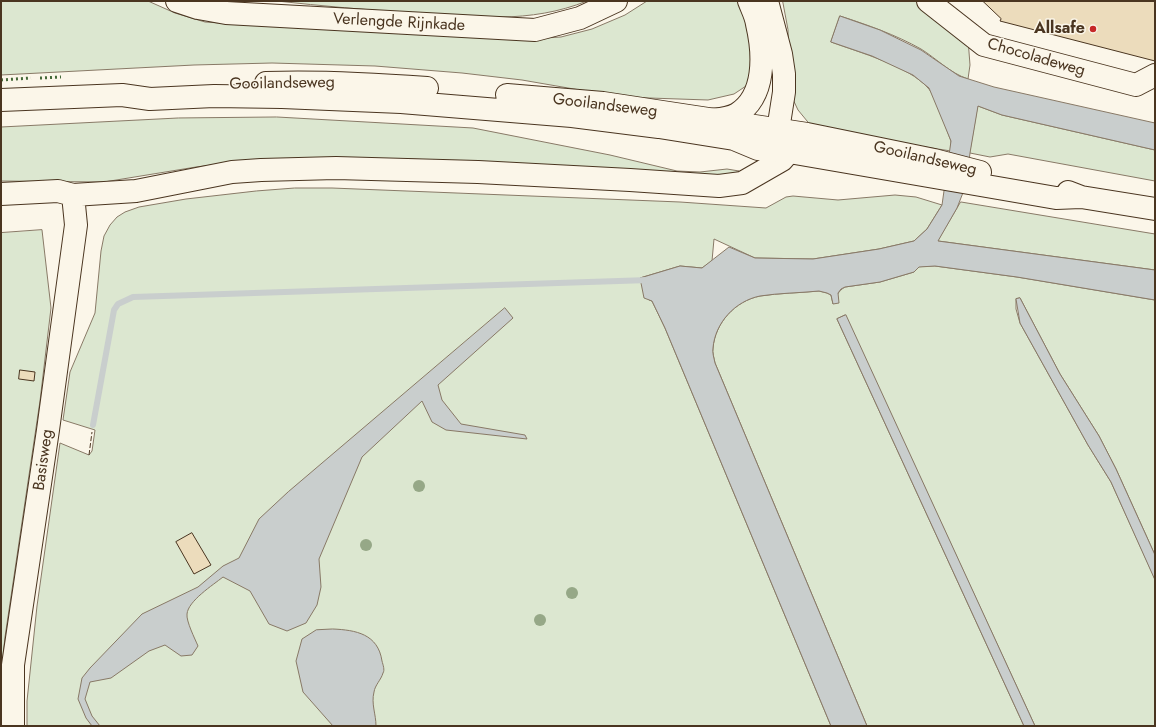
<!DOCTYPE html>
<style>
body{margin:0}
#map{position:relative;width:1156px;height:727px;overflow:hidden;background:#fbf6e9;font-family:Jost,sans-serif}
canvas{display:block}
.frame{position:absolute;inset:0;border:2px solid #4a3520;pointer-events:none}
</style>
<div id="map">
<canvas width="1156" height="727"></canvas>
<div class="frame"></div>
</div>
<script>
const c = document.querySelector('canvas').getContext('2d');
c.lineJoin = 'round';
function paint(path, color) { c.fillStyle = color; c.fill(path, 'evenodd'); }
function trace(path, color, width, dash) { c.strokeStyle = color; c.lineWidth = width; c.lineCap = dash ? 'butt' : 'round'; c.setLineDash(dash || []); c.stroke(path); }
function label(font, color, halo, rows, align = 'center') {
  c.font = font + ' Jost,sans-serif'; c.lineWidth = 3; c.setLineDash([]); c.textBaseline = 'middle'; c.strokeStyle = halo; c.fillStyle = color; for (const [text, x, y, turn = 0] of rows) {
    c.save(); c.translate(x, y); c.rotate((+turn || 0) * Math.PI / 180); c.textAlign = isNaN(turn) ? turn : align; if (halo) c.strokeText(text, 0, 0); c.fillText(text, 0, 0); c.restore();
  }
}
const green = new Path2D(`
 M 1,1 L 148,1 L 175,13 L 205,22 L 249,25 L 528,39 L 561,37 L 592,29 L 625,15 L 647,1 L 741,1 L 752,31 L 751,78 L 746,86 L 734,94 L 708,100 L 620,97 L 522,80 L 462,73 L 375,66 L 272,63 L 194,65 L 1,75 Z
 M 277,1 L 587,1 C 530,24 473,17 413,13 C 367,10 322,6 277,1 Z
 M 783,1 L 926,1 L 968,39 L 970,65 L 968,79 C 950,73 937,59 921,49 C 896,35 868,25 840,16 L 831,42 C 858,52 909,66 928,88 C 936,96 946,129 951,141 L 951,151 L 833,133 L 812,127 L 798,110 L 790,93 L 788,30 Z
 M 978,106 L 1002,115 L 1155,150 L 1155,181 L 1008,154 L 990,157 L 970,153 Z
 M 277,117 L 473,128 L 610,155 L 677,171 L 700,172 L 727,169 L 739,171 L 727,177 L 487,162 L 408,159 L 334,158 L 244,161 L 196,167 L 104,182 L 1,181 L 1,127 L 178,118 Z
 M 295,188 L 332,188 L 680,202 L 766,208 L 786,197 L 793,196 L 838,200 L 895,195 L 916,197 L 942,205 L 927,229 L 914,241 L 879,249 L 813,259 L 755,258 L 714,239 L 712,261 L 702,268 L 680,266 L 640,278 L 649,300 L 652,301 L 665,328 L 831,726 L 27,726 L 27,701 L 37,606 L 60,443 L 89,455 L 92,451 L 95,430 L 63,420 L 70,372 L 95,313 L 101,251 L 104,236 L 110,225 L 117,217 L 125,212 L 139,207 L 186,199 L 256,191 Z
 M 961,202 L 1155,234 L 1155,270 L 938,241 Z
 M 42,230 L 51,308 L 40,401 L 5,637 L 1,674 L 1,233 Z
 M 935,266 L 1017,277 L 1155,300 L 1155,555 L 1116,469 L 1099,436 L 1060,374 L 1020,298 L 1016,299 L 1016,309 L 1020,323 L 1088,445 L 1111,482 L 1155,579 L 1155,726 L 1035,726 L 845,315 L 837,319 L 1024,726 L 867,726 L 715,363 C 714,358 712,352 713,348 C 715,323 735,301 760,296 C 779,293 799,293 819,291 L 827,293 L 831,295 L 833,304 C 836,297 838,291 845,287 L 880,282 L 914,272 L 918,267 Z`);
const water = new Path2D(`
 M 840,16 L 880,30 L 921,50 L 959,76 L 994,87 L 1155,123 L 1155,150 L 1002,115 L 978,106 L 970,153 L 966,185 L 957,208 L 938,241 L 1155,270 L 1155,300 L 1017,277 L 935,266 L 919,267 L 914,272 L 880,282 L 845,287 L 841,289 L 838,293 L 839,303 L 833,304 L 831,295 L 827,293 L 819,291 C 799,293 779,293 760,296 C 735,301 715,323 713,348 C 712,352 714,358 715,363 L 867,726 L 831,726 L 665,328 L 652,301 L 644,298 L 640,278 L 680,266 L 702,268 L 729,247 L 755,258 L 813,259 L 879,249 L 914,241 L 927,229 L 942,205 L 951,141 L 929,88 L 913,75 L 872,56 L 831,42 Z
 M 1020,298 L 1060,374 L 1099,436 L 1116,469 L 1155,555 L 1155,580 L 1111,482 L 1088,445 L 1020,323 L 1016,299 Z
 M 505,308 L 513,318 L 438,385 L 442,400 L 461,424 L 525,435 L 527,439 L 446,430 L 432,422 L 422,401 L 362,457 L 319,559 L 321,587 L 317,605 L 306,623 L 287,631 L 269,624 L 250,591 L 223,577 C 213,585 188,601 187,614 C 186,621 195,639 198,646 L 192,655 L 181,656 L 165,645 L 149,651 L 111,678 L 90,682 L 85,699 L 92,716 L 100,726 L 92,726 L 86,718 L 78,699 L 82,678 L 90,668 L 142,614 L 198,587 L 223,566 L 239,558 L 259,519 L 288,492 Z
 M 846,315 L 1035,726 L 1024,726 L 837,319 Z
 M 333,629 C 356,630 378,634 382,661 C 383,665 385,670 383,673 C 381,680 375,685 374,692 C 371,704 376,714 376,726 L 333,726 L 303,692 L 296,661 L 302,639 L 316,630 Z`);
const stream = new Path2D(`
 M 93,425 L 114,310 L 118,304 L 133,297 L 649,280`);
const building = new Path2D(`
 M 983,1 L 1155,1 L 1155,61 L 1000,21 L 1001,19 Z
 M 20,370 L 35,372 L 34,381 L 19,379 Z
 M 192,533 L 211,565 L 194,574 L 176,542 Z`);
const minor = new Path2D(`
 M 177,1 L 198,8 L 226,13 L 535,30 L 580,18 L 616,1
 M 928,1 L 984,45 L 1136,85 L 1155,75
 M 710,120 C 719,119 728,119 737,114 C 766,96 764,54 757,24 C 756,16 752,9 749,1
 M 761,138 L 778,130 L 784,92 L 784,74 L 781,54 L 767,1
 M 1,194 L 58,191 L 73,195 L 136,191 L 232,172 L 261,170 L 336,168 L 478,172 L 630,180 L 719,186 L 742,183 L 782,160 L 789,152
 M 13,726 L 13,665 L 48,430 L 76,225 L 73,195`);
const major = new Path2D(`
 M 266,83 C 320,81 373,84 427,88
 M 507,95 L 603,103 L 807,134 L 934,160 L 980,172
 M 1,100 L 122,95 L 150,99 L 214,96 L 282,97 L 401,102 L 572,116 L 659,127 L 734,139 L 758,149 L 789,152 L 1056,198 L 1081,197
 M 1068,192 L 1081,197 L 1155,209`);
const hedge = new Path2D(`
 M 40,78 L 61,77
 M 1,80 L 31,78`);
const fence = new Path2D(`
 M 89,455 L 92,432`);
const trees = [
 [419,486],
 [366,545],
 [572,593],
 [540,620]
];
const markers = [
 [1093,29,4,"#c62828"]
];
const streetNames = [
 ["Verlengde Rijnkade",399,23,3],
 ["Chocoladeweg",1036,58,16],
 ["Gooilandseweg",282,84,-1],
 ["Gooilandseweg",605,106,7],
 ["Gooilandseweg",925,159,13],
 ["Basisweg",44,460,-82]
];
const poiNames = [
 ["Allsafe",1085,29]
];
paint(green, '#dce7d0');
trace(green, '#887966', 1);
paint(water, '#c9cecd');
trace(water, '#887966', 1);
trace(stream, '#c9cecd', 6);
paint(building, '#ecdcbc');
trace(building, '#4a3520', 1);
trace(minor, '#4a3520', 24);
trace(major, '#4a3520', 24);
trace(minor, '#fbf6e9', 22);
trace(major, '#fbf6e9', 22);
trace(hedge, '#436837', 3, [2, 3]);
trace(fence, '#4a3520', 1, [5, 2]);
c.fillStyle = '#96a887';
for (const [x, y] of trees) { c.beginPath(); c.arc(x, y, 6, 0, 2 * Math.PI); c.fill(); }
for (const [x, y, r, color] of markers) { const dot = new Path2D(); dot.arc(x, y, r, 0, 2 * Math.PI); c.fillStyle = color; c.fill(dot); trace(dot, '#fbf6e9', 1.5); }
label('16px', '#4a3520', '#fbf6e9', streetNames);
label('bold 16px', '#4a3520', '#fbf6e9', poiNames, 'right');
</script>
